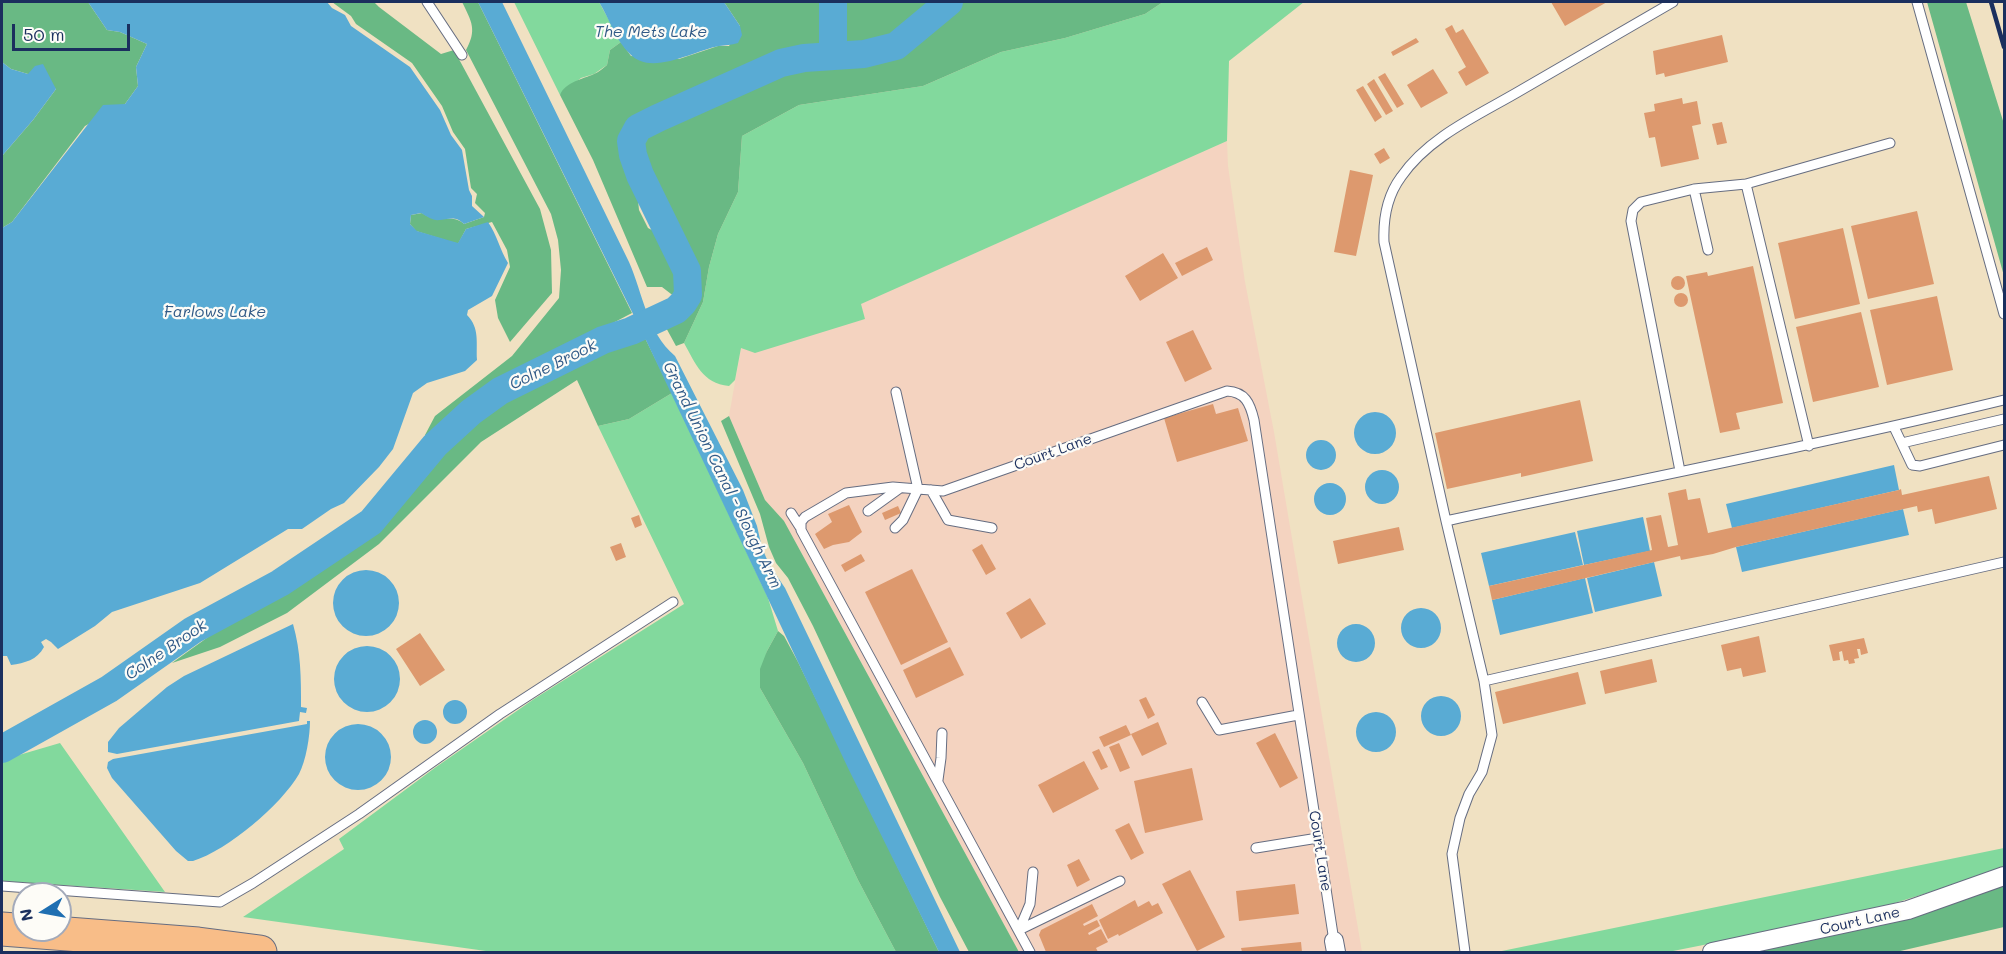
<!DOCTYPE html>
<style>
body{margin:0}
#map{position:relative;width:2006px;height:954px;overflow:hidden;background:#f0e1c2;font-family:Mali,sans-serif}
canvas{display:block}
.frame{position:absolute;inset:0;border:3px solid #1b2f5e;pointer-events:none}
.north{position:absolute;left:12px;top:882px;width:60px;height:60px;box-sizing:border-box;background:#fdfcf7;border:2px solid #a3aaba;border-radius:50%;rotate:259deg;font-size:16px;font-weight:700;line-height:24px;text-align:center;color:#1b2f5e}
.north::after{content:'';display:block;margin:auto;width:21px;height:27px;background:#1f6fb2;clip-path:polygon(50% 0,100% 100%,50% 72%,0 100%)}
.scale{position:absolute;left:12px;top:24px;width:118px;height:27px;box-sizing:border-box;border:3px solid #1b2f5e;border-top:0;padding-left:8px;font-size:18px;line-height:21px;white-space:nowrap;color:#1b2f5e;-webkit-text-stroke:4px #fdfcf7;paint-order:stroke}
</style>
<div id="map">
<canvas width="2006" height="954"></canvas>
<div class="frame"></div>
<div class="north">N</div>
<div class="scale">50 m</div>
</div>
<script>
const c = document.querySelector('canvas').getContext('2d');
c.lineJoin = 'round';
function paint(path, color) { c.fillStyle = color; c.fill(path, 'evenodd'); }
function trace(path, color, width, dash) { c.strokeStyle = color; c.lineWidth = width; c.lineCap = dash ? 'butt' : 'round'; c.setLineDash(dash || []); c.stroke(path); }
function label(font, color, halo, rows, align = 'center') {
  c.font = font + ' Mali,sans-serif'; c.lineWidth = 4.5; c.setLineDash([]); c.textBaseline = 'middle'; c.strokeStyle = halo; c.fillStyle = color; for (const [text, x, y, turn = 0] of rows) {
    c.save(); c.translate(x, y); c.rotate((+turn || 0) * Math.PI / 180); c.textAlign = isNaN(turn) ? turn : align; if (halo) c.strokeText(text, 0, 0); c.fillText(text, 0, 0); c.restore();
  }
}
const built = new Path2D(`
 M 1227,141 L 1228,166 L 1245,282 L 1274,432 L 1362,952 L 1019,952 L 784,521 L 765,500 L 729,416 L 741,348 L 865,319 L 860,304 Z`);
const green = new Path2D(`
 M 514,2 L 599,2 L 621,42 L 610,50 L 607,65 L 594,74 L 581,78 L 560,95 Z
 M 1163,2 L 1304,2 L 1229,61 L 1227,141 L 861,304 L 865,319 L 755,353 L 741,348 L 735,380 L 729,386 C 702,383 696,364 684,343 L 703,302 L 709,267 L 718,234 L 738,192 L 742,136 L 799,105 L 923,86 L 1001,52 L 1065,38 L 1145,14 Z
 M 672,393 L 768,598 L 778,631 L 767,651 L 760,688 L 803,763 L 858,880 L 896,952 L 493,952 L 243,917 L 344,849 L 339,839 L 436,767 L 534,699 L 684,604 L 598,426 L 629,419 Z
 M 60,743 L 165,892 L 2,881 L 2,760 Z
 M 2004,848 L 2004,869 L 1882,907 L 1814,923 L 1668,952 L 1497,952 Z`);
const forest = new Path2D(`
 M 2,2 L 88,2 L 107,30 L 120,32 L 147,44 L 136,67 L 138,86 L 125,104 L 85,126 L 12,222 L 2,228 L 2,156 L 33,120 L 56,89 L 28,74 L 11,69 L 2,62 Z
 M 332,2 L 374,2 L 379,7 L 441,54 L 454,50 L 540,209 L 551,250 L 552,293 L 510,342 L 498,318 L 495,300 L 510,267 L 507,250 L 492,222 L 466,229 L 458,244 L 416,231 L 410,224 L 411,215 L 422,213 C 441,226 451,212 464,224 L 484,217 L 485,213 L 475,203 L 477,194 L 471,188 L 465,149 L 453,132 L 442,106 L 412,63 L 356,24 L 351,16 Z
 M 462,2 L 478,2 L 632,313 L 552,355 L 503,384 L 464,411 L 439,436 L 430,442 L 425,435 L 435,416 L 512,356 L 559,298 L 561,270 L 558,240 L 551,214 L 466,50 C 477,30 472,22 462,2 Z
 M 724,2 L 829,2 L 829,53 L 804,54 L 771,64 L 664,111 L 634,127 L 626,143 L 630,163 L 636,181 L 639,210 L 648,228 C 666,236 681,258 683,278 C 683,284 681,291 680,297 L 675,297 L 662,287 L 647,287 L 593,160 L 560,95 C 565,82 583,79 594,74 C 599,72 603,68 607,65 L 610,50 L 621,42 L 631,56 L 679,59 L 718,46 L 729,46 L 740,26 Z
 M 837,2 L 946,2 L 895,43 L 863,52 L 836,52 Z
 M 952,2 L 1163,2 L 1145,14 L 1065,38 L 1001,52 L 923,86 L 799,105 L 742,136 L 738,192 L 718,234 L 709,267 L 703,302 L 684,343 L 676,346 L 664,324 L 688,310 L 694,290 L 688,262 L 656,202 L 635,154 L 633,142 L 641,130 L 781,66 L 804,60 L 862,57 L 896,49 L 948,7 Z
 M 1927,2 L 1966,2 L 2004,124 L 2004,276 Z
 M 644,336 L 672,393 L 629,419 L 598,426 L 577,380 L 481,442 L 379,544 L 287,613 L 220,647 L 172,663 L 279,586 L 372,523 L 438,445 L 472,413 L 501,393 L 552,366 Z
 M 729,416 L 765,500 L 784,521 L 1019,952 L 969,952 L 940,897 L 813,626 L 788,578 L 776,563 L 769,547 L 760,514 L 721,421 Z
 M 778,631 L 784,636 L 798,662 L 939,952 L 896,952 L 858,880 L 803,763 L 760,688 L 760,669 L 767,651 Z
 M 2004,884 L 2004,927 L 1896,952 L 1725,952 Z`);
const water = new Path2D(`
 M 88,2 L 327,2 L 332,8 L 345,15 L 351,26 L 410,67 L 440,110 L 451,135 L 462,150 L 469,190 L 472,196 L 472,206 L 484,217 L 464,224 C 455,216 451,219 440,220 C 433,221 428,217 421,213 L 411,215 L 410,224 L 417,231 L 458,243 L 466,229 L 488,222 C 497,235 500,250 508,263 L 492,296 L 468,310 L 467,315 C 480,328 476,343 477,360 L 465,371 L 427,383 L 413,393 L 393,449 L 379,467 L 344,503 L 331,509 L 302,529 L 288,529 L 200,583 L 112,612 L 95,626 L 58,649 L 51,642 L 46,639 L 41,642 L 44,647 C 37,660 25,663 11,665 L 7,656 L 2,656 L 2,228 L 12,222 L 103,105 L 125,104 L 138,86 L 136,67 L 147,44 L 120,32 L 107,30 Z
 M 478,2 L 502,2 L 629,262 C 643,294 647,332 675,356 L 743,490 L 757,526 L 762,548 L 769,564 L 785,588 L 960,952 L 939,952 L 936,946 L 848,768 L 644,336 Z
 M 599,2 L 724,2 L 740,26 L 742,35 L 738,43 C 731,45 726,45 719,46 C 695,50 651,77 630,54 C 616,41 609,18 599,2 Z
 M 2,62 L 11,69 L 28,74 L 35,66 L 43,64 L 56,89 L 33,120 L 2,156 Z
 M1354 433a21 21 0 1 1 42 0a21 21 0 1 1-42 0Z
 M1306 455a15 15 0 1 1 30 0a15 15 0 1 1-30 0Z
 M 1894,465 L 1899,490 L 1732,528 L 1726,504 Z
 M1365 487a17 17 0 1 1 34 0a17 17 0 1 1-34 0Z
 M1314 499a16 16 0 1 1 32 0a16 16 0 1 1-32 0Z
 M 1903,509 L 1909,535 L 1742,572 L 1736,547 Z
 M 1643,517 L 1650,551 L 1584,565 L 1577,531 Z
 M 1575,532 L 1583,565 L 1489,586 L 1481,553 Z
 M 1654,562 L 1662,596 L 1595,612 L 1587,578 Z
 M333 603a33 33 0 1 1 66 0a33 33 0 1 1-66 0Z
 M 1585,578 L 1593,613 L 1500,635 L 1492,600 Z
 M1401 628a20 20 0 1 1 40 0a20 20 0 1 1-40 0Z
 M 293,624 C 301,652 301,678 301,707 L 307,708 L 306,713 L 300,712 L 299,721 L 117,754 L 108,752 L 108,742 L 119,728 L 167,687 L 184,676 Z
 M1337 643a19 19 0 1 1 38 0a19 19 0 1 1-38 0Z
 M334 679a33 33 0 1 1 66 0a33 33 0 1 1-66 0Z
 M1421 716a20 20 0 1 1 40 0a20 20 0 1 1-40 0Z
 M443 712a12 12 0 1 1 24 0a12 12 0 1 1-24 0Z
 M1356 732a20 20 0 1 1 40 0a20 20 0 1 1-40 0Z
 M413 732a12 12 0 1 1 24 0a12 12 0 1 1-24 0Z
 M 307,721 L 310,721 C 310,736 306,761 299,774 C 281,805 228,850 193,861 L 188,861 L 176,851 L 112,778 L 107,768 L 108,762 L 113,759 L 307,724 Z
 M325 757a33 33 0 1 1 66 0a33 33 0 1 1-66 0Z`);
const river = new Path2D(`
 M 833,55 L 833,2
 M 2,749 L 109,689 L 193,630 L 280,583 L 371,522 L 435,445 L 471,412 L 500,391 L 603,340 L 631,331 L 676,310 L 683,303 L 688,295 L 687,271 L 640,175 L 633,155 L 631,141 L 638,128 L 658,118 L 781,63 L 804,58 L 864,54 L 896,46 L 949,2`);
const building = new Path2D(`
 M 1551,2 L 1607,2 L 1565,26 Z
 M 1452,25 L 1456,33 L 1463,29 L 1489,73 L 1466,86 L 1458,72 L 1466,67 L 1445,29 Z
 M 1722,35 L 1728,62 L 1665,77 L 1664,73 L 1656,75 L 1653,51 Z
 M 1416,38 L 1419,42 L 1393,56 L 1391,52 Z
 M 1433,69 L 1448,93 L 1421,108 L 1407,85 Z
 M 1385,73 L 1404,104 L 1397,108 L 1378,77 Z
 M 1374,79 L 1393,111 L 1386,115 L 1367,84 Z
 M 1363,86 L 1382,117 L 1375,122 L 1356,90 Z
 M 1682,98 L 1683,104 L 1697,101 L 1701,124 L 1692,126 L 1699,159 L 1661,167 L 1655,137 L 1649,138 L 1644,113 L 1655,111 L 1654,104 Z
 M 1722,122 L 1727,143 L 1717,145 L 1712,124 Z
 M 1384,148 L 1390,158 L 1380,164 L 1374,154 Z
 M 1350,170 L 1373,175 L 1356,256 L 1334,252 Z
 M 1917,211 L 1934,284 L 1868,299 L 1851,226 Z
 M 1843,228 L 1860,304 L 1795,319 L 1778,243 Z
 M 1207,247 L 1213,260 L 1182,276 L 1175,263 Z
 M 1163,253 L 1178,278 L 1140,301 L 1125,276 Z
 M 1753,266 L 1783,403 L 1736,413 L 1740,429 L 1720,433 L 1686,276 L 1707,272 L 1708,276 Z
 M1671 283a7 7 0 1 1 14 0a7 7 0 1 1-14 0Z
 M1674 300a7 7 0 1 1 14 0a7 7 0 1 1-14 0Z
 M 1937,296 L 1953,370 L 1887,385 L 1870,310 Z
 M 1861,312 L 1879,387 L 1813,402 L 1796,327 Z
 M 1193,330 L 1212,369 L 1185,382 L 1166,342 Z
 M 1580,400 L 1593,461 L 1521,477 L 1521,473 L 1447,489 L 1435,433 Z
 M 1213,404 L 1216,414 L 1238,408 L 1248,441 L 1177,462 L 1164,418 Z
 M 1989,476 L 1997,509 L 1935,524 L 1932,509 L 1918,512 L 1917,506 L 1736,547 L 1713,554 L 1681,560 L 1680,556 L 1492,600 L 1489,586 L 1652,550 L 1646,518 L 1661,515 L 1668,547 L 1678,545 L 1668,493 L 1686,489 L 1688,500 L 1700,498 L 1708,533 L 1899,490 L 1901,489 L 1902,495 Z
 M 849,505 L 862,532 L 849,542 L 833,545 L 824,549 L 815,534 L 832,522 L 828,514 Z
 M 898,506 L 901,513 L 885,520 L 882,513 Z
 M 639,515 L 642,525 L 635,528 L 631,518 Z
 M 1399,527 L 1404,550 L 1338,564 L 1333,541 Z
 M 621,543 L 626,557 L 616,561 L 610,547 Z
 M 982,544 L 996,569 L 986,575 L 972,550 Z
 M 861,554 L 865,561 L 845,572 L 841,565 Z
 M 912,569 L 948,642 L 901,665 L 865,592 Z
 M 1030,598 L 1046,624 L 1021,639 L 1006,613 Z
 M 420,633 L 445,670 L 420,686 L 396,649 Z
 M 1759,636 L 1766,672 L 1743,677 L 1741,668 L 1727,671 L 1721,645 Z
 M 1864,638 L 1868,653 L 1861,655 L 1860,649 L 1857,649 L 1859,658 L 1854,659 L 1855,663 L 1849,664 L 1848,660 L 1844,661 L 1842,651 L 1839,652 L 1840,660 L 1833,661 L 1829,645 Z
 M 950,647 L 964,675 L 916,698 L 903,670 Z
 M 1652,659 L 1657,682 L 1605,694 L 1600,671 Z
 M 1578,672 L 1586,704 L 1503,724 L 1495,692 Z
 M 1146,697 L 1155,715 L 1148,719 L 1139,700 Z
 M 1158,722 L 1167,744 L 1142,756 L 1131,734 Z
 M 1126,725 L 1131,735 L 1104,747 L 1099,737 Z
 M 1275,733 L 1298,778 L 1280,788 L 1256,743 Z
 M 1119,743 L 1130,768 L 1120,772 L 1109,747 Z
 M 1099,749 L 1108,767 L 1101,770 L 1092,752 Z
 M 1084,761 L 1099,789 L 1053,813 L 1038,785 Z
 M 1192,768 L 1203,820 L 1145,833 L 1134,781 Z
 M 1129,823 L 1144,853 L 1131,860 L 1115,830 Z
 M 1079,859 L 1090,880 L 1077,887 L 1067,865 Z
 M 1190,870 L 1225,937 L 1197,951 L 1162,884 Z
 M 1295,884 L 1299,914 L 1239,921 L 1236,891 Z
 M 1135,900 L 1138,907 L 1149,901 L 1152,906 L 1158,903 L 1163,913 L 1119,936 L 1118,934 L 1108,939 L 1099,920 Z
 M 1092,904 L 1098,916 L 1083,924 L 1084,926 L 1097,920 L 1100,926 L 1088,933 L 1089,935 L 1101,929 L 1108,942 L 1096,948 L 1098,952 L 1046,952 L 1039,935 L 1041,930 Z
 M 1301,942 L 1302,952 L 1242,952 L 1241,948 Z`);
const service = new Path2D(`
 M 427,2 L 462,55
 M 1673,2 C 1623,31 1573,60 1523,89 C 1481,114 1429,136 1401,177 C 1387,196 1383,219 1384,242 L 1446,521 L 1484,681 L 2004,562
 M 1917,2 L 2004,314
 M 1746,184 L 1809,446
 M 1694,189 L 1708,250
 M 1894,427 L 1912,465 L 1920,466 L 2004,445
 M 1902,443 L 2004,419
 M 1680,471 L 1631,221 L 1633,210 L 1641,202 L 1694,189 L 1746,184 L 1890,143
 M 931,490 L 948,520 L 992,528
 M 868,511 L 900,488
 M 791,513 L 800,527
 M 1446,521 C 1632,481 1819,445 2004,400
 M 895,528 L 903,520 L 918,489 L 896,392
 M 1202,702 L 1219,730 L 1298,715
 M 938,780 L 941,758 L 942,733
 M 1256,848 L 1318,838
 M 2,886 L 220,902 L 253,883 L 359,814 L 500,714 L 673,602
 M 1019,930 L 1120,881
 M 1019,930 L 1030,904 L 1033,872
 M 1030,952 L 801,530 L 801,522 L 805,517 L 846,493 L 893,487 L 943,491 L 1227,391 C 1245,392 1250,403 1254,420 L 1334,941
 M 1465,952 L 1452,854 L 1460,818 L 1469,794 L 1482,772 L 1492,735 L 1484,681`);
const minor = new Path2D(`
 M 1334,941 L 1336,952
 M 1712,952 L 1908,910 L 2004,876`);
const motorway = new Path2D(`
 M 2,929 L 198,944 L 260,952`);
const rail = new Path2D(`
 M 1991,2 L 2004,47`);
const streetNames = [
 ["Court Lane",1053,452,-20],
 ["Court Lane",1320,851,81],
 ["Court Lane",1860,921,-13]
];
const waterNames = [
 ["The Mets Lake",651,32],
 ["Farlows Lake",215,312],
 ["Colne Brook",553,365,-26],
 ["Grand Union Canal - Slough Arm",722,475,64],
 ["Colne Brook",166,650,-34]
];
paint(built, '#f4d3c0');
paint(green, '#82d99d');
paint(forest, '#69b984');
paint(water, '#59abd4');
trace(river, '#59abd4', 28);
paint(building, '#dd996e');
trace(service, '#666d81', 11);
trace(minor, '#666d81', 20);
trace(motorway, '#666d81', 35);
trace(service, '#fff', 9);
trace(minor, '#fff', 18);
trace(motorway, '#f8bd88', 33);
trace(rail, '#1b2f5e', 4.5);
label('15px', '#1b2f5e', '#fdfcf7', streetNames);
label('italic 16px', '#315a87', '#fdfcf7', waterNames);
</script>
